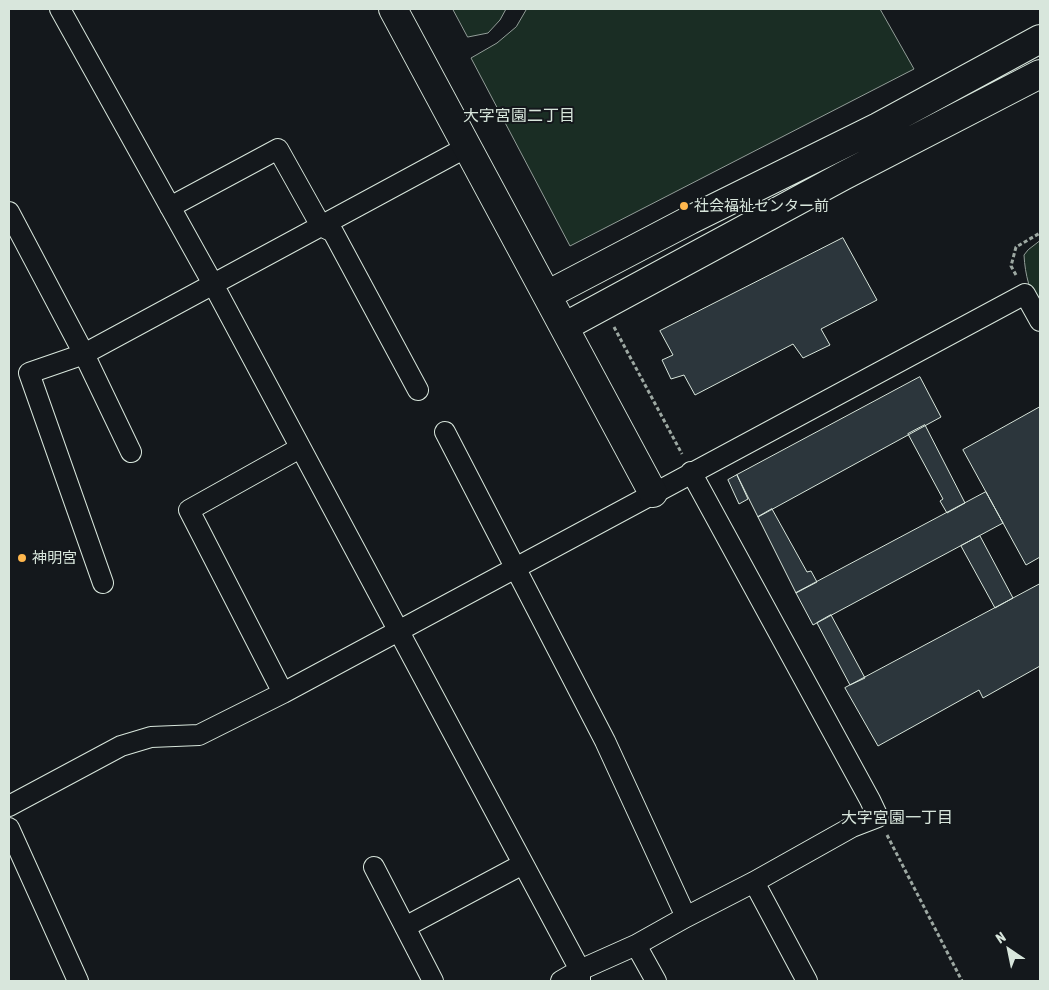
<!DOCTYPE html>
<meta charset="utf-8">
<style>
body{margin:0}
#map{position:relative;width:1049px;height:990px;overflow:hidden;background:#14181c;font-family:"Asap Condensed",sans-serif}
canvas{display:block}
.frame{position:absolute;inset:0;border:10px solid #d8e6dc;pointer-events:none}
.north{position:absolute;left:984px;top:925px;width:50px;height:50px;-webkit-text-stroke:4px #14181c;paint-order:stroke;rotate:326deg;font-size:14px;font-weight:700;line-height:20px;text-align:center;color:#d8e6dc}
.north::after{content:'';display:block;margin:auto;width:18px;height:22px;background:#d8e6dc;clip-path:polygon(50% 0,100% 100%,50% 72%,0 100%)}
</style>
<div id="map">
<canvas width="1049" height="990"></canvas>
<div class="frame"></div>
<div class="north">N</div>
</div>
<script>
const c = document.querySelector('canvas').getContext('2d');
c.lineJoin = 'round';
function paint(path, color) { c.fillStyle = color; c.fill(path, 'evenodd'); }
function trace(path, color, width, dash) { c.strokeStyle = color; c.lineWidth = width; c.lineCap = dash ? 'butt' : 'round'; c.setLineDash(dash || []); c.stroke(path); }
function label(font, color, halo, rows, align = 'center') {
  c.font = font + ' "Asap Condensed","Noto Sans JP",sans-serif'; c.lineWidth = 4; c.setLineDash([]); c.textBaseline = 'middle'; c.strokeStyle = halo; c.fillStyle = color; for (const [text, x, y, turn = 0] of rows) {
    c.save(); c.translate(x, y); c.rotate((+turn || 0) * Math.PI / 180); c.textAlign = isNaN(turn) ? turn : align; if (halo) c.strokeText(text, 0, 0); c.fillText(text, 0, 0); c.restore();
  }
}
const green = new Path2D(`
 M 453,9 L 506,9 L 500,20 L 488,33 L 468,37 Z
 M 527,9 L 880,9 L 914,69 L 570,246 L 471,58 L 497,43 L 516,27 Z
 M 1040,241 L 1040,310 C 1030,293 1025,275 1024,255 L 1028,250 Z`);
const building = new Path2D(`
 M 843,238 L 877,300 L 821,329 L 830,345 L 803,358 L 793,344 L 695,395 L 684,375 L 671,379 L 662,360 L 673,355 L 660,331 Z
 M 920,377 L 941,417 L 758,517 L 737,475 Z
 M 1040,407 L 1040,557 L 1026,565 L 963,450 Z
 M 925,425 L 965,503 L 947,513 L 940,501 L 943,499 L 908,434 Z
 M 737,475 L 748,499 L 739,504 L 728,480 Z
 M 986,492 L 1003,523 L 813,625 L 796,593 Z
 M 772,509 L 807,572 L 811,571 L 817,582 L 796,593 L 758,517 Z
 M 980,536 L 1013,598 L 995,608 L 961,546 Z
 M 1040,584 L 1040,666 L 983,698 L 979,690 L 878,746 L 845,688 Z
 M 831,615 L 865,678 L 850,685 L 817,623 Z`);
const path = new Path2D(`
 M 1016,275 L 1011,266 L 1016,247 L 1040,233
 M 614,327 L 682,454
 M 887,835 L 962,981`);
const street = new Path2D(`
 M 60,9 L 213,284 L 580,970 L 580,981
 M 170,207 L 278,149 L 321,226 L 333,232 L 418,390
 M 9,212 L 84,354 L 131,452
 M 445,432 L 605,741 L 686,917
 M 103,583 L 29,373 L 84,354 L 467,147
 M 283,693 L 189,510 L 300,448
 M 9,806 L 121,746 L 151,737 L 199,735 L 283,693 L 1025,294 L 1040,321
 M 9,828 L 78,981
 M 374,867 L 433,981
 M 754,882 L 807,981
 M 405,927 L 523,864
 M 636,945 L 656,981
 M 561,981 L 580,970 L 636,945 L 686,917 L 754,882 L 852,827 L 878,817 L 870,800 L 691,472`);
const secondary = new Path2D(`
 M 393,9 L 653,493
 M 547,295 L 690,220 L 878,127 L 1040,39
 M 564,327 L 843,176 L 1040,74`);
const markers = [
 [684,206,5,"#ffb74d"],
 [22,558,5,"#ffb74d"]
];
const poiNames = [
 ["社会福祉センター前",694,206],
 ["神明宮",32,558]
];
const neighbourhoodNames = [
 ["大字宮園二丁目",519,116],
 ["大字宮園一丁目",897,818]
];
paint(green, '#1a2d24');
trace(green, '#939e99', 1);
paint(building, '#2c363c');
trace(building, '#d8e6dc', 1);
trace(street, '#d8e6dc', 22);
trace(secondary, '#d8e6dc', 30);
trace(path, '#9da8a2', 3, [4, 2.5]);
trace(street, '#14181c', 20);
trace(secondary, '#14181c', 28);
for (const [x, y, r, color] of markers) { const dot = new Path2D(); dot.arc(x, y, r, 0, 2 * Math.PI); c.fillStyle = color; c.fill(dot); trace(dot, '#14181c', 2); }
label('15px', '#d8e6dc', '#14181c', poiNames, 'left');
label('16px', '#d8e6dc', '#14181c', neighbourhoodNames);
</script>
